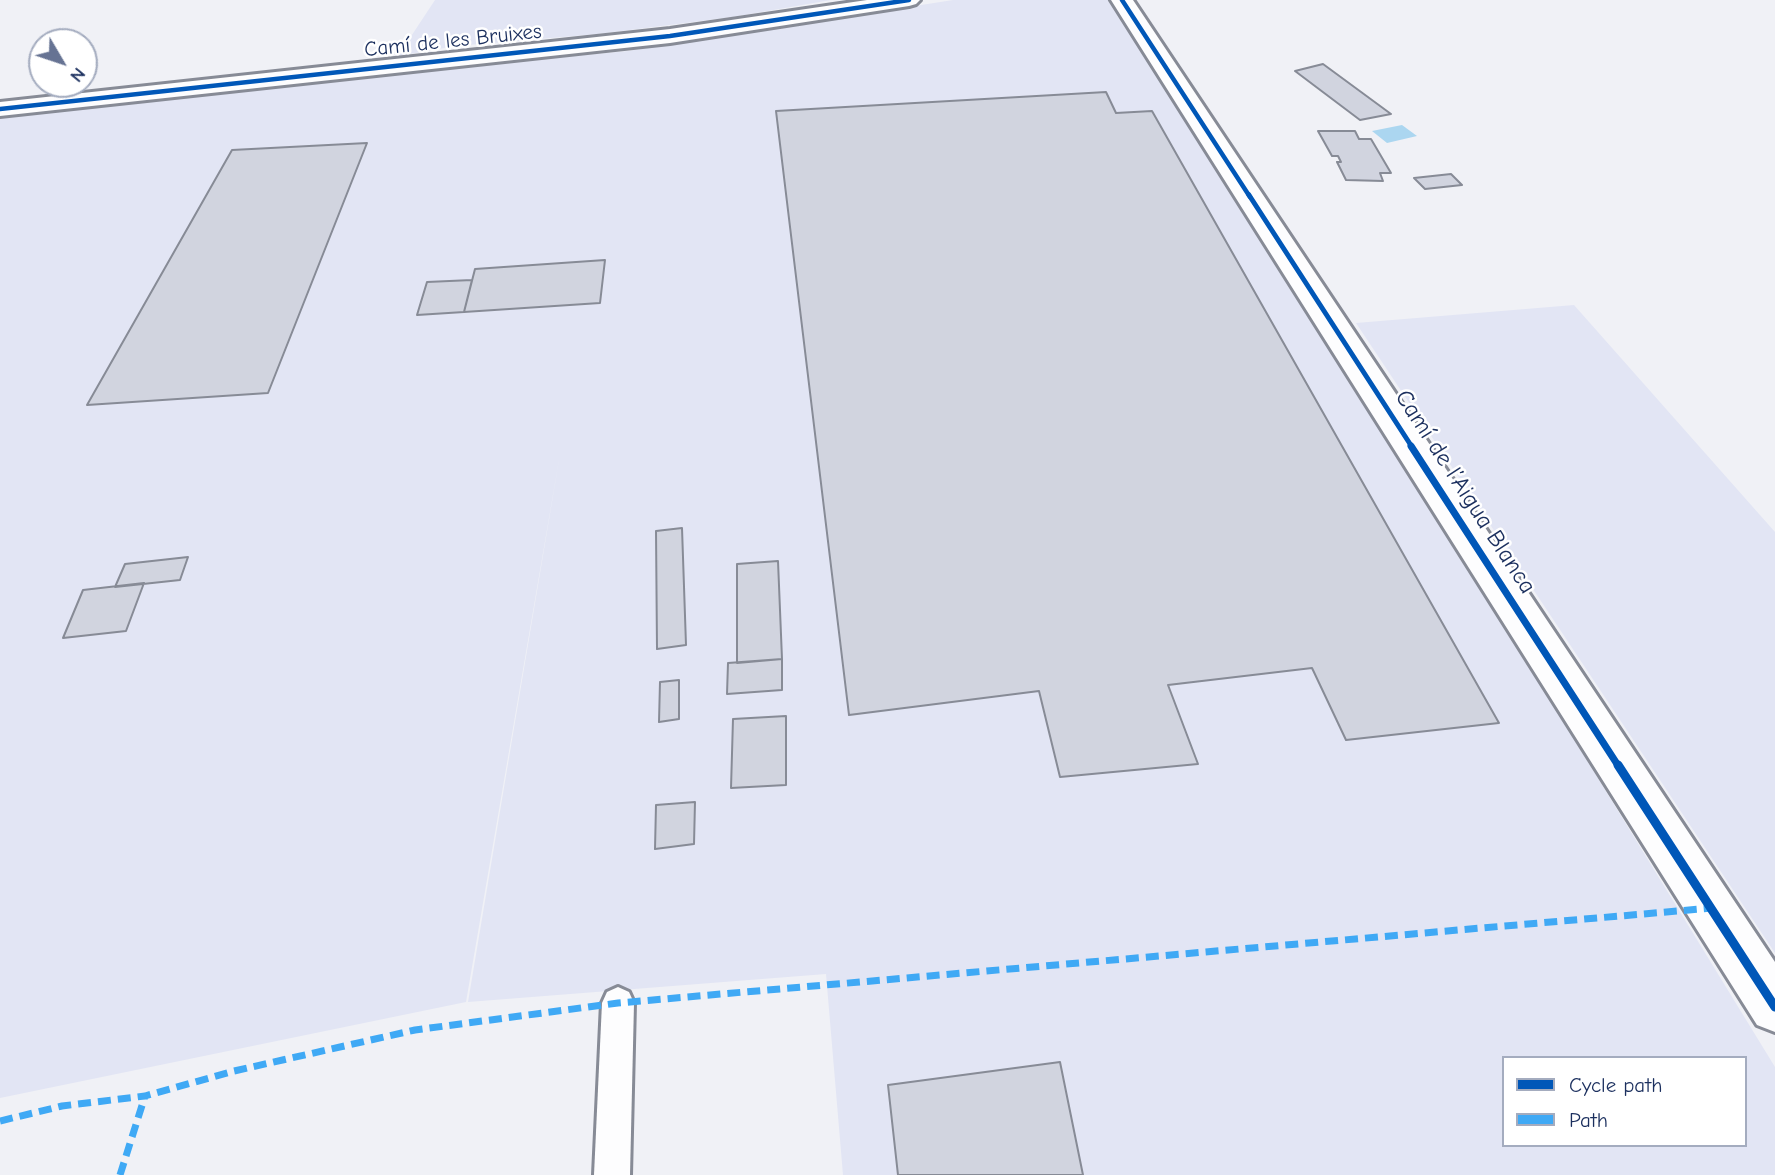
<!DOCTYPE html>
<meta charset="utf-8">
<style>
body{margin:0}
#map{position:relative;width:1775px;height:1175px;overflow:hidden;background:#f0f1f6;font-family:"Comic Neue",sans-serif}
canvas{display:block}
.legend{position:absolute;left:1502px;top:1056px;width:245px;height:91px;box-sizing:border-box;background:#fff;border:2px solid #a4acbf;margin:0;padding:9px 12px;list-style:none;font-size:21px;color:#1b2f5e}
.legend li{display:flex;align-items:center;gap:14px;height:35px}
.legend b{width:35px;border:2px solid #a4acbf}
.north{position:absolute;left:28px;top:28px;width:70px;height:70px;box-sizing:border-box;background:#fff;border:2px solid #a4acbf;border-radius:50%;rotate:129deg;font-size:19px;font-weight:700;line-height:28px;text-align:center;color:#1b2f5e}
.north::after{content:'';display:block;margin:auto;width:24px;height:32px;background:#667393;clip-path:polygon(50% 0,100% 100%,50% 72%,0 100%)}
</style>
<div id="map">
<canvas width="1775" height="1175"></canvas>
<ul class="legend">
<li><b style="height:9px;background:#0057b8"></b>Cycle path</li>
<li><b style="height:9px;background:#3fa9f5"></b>Path</li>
</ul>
<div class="north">N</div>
</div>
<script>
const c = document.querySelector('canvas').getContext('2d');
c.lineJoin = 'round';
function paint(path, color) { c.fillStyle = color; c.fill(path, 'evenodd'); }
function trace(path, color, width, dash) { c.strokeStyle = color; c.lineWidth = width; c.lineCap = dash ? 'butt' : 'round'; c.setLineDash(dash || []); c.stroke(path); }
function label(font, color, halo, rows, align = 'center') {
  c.font = font + ' "Comic Neue",sans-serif'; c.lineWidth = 5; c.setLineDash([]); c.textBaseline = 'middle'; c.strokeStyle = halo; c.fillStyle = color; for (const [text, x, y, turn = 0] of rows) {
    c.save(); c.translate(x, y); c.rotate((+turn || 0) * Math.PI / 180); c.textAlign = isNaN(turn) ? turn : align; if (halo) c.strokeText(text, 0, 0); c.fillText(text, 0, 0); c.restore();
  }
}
const built = new Path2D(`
 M 435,0 L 831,0 L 733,17 L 598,34 L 456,46 L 398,56 Z
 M 953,0 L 1121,0 L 1775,1067 L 1775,1175 L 843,1175 L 826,974 L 468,1002 L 560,454 L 466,1002 L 0,1098 L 0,114 L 246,86 L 628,51 ZM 1504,1058 L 1745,1058 L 1745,1145 L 1504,1145 Z
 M 1574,305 L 1775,532 L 1775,953 L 1356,323 Z`);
const water = new Path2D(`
 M 1402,125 L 1417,136 L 1387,143 L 1372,131 Z`);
const building = new Path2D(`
 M 1323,64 L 1391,114 L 1360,120 L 1295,71 Z
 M 1106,92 L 1116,113 L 1152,111 L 1499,723 L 1346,740 L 1312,668 L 1168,685 L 1198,764 L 1060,777 L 1039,691 L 849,715 L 776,111 Z
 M 1318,131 L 1355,131 L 1359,139 L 1371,139 L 1391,173 L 1380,173 L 1383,181 L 1346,180 L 1337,162 L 1341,162 L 1338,156 L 1332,156 Z
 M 367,143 L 268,393 L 87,405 L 232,150 Z
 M 1451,174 L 1462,185 L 1425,189 L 1414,178 Z
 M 605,260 L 600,303 L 464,312 L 475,269 Z
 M 472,280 L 464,312 L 417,315 L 427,282 Z
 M 682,528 L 686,645 L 657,649 L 656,531 Z
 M 188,557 L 180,580 L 115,587 L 125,564 Z
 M 778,561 L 782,659 L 737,663 L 737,564 Z
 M 144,583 L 126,631 L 63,638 L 83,590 Z
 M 782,659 L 782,690 L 727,694 L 728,663 Z
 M 679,680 L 679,719 L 659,722 L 660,682 Z
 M 786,716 L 786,785 L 731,788 L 733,719 Z
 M 695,802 L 694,844 L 655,849 L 656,805 Z
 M 1060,1062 L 1083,1175 L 898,1175 L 888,1085 Z`);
const service = new Path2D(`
 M 618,987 L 629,992 L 634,1003 L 630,1175 L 594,1175 L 602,1003 L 607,992 Z`);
const minor = new Path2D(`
 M 867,0 L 920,0 L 916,4 L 909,6 L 670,43 L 0,116 L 0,102 L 670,29 Z
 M 1111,0 L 1133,0 L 1775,962 L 1775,1032 L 1757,1025 Z`);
const quiet = new Path2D(`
 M 0,1121 L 62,1106 L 145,1096 L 234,1071 L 415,1030 L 618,1003 L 1712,908
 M 120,1175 L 145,1096`);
const cyclewayFar3 = new Path2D(`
 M 1122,0 L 1250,197
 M 0,109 L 670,36 L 909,0`);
const cyclewayFar2 = new Path2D(`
 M 1249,195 L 1412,447`);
const cyclewayFar1 = new Path2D(`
 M 1411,446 L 1619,767`);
const cycleway = new Path2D(`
 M 1618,765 L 1775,1007`);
const farStreetnames = [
 ["Camí de les Bruixes",453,41,-6]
];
const streetNames = [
 ["Camí de l’Aigua Blanca",1465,492,57]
];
paint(built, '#e2e5f4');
paint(water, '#abd6f0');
paint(building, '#d1d4df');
trace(building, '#878b96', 2);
trace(service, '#878b96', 6);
trace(minor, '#878b96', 6);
paint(service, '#fdfdfe');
paint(minor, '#fdfdfe');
trace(quiet, '#3fa9f5', 7, [13, 7]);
trace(cyclewayFar3, '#0057b8', 4.5);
trace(cyclewayFar2, '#0057b8', 5);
trace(cyclewayFar1, '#0057b8', 7);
trace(cycleway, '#0057b8', 9);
label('21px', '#1b2f5e', '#fff', farStreetnames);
label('24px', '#1b2f5e', '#fff', streetNames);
</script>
